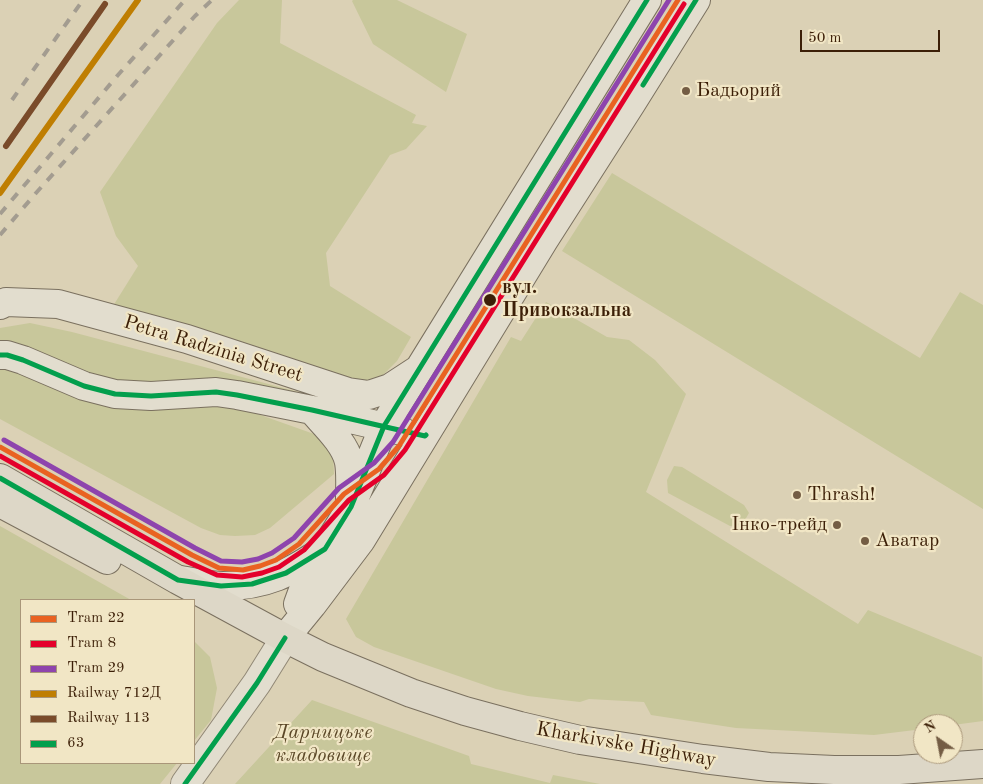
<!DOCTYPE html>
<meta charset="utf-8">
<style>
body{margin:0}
#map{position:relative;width:983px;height:784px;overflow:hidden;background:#dbd1b5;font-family:"Old Standard TT",serif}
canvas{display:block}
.legend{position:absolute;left:20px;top:599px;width:175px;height:165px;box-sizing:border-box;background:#f1e6c5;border:1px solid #a99679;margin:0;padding:6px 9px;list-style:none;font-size:15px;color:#3c1f07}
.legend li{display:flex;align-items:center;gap:10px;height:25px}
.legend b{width:25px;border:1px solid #a99679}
.north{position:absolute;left:913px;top:714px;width:50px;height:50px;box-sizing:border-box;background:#f1e6c5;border:1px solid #a99679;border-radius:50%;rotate:327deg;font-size:14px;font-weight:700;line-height:20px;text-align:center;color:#3c1f07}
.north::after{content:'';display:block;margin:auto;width:18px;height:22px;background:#745d44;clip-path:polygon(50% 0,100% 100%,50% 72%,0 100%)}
.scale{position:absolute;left:800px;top:30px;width:140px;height:22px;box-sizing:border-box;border:2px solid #3c1f07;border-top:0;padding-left:6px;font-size:15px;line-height:18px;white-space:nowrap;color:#3c1f07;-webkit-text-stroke:4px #f1e6c5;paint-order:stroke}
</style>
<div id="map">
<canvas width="983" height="784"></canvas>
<ul class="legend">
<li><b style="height:6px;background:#e96221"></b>Tram 22</li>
<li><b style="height:6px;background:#e4002b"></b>Tram 8</li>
<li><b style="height:6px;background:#8e44ad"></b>Tram 29</li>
<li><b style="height:6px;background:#bf7e02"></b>Railway 712Д</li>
<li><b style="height:6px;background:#7a4b2a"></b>Railway 113</li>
<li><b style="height:6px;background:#039f4d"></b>63</li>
</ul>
<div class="north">N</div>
<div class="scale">50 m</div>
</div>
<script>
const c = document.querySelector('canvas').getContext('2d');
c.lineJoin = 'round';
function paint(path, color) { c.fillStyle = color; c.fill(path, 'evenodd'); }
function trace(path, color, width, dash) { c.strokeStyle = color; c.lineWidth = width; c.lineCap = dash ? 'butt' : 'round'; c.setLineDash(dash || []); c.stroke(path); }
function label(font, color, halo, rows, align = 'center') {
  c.font = font + ' "Old Standard TT",serif'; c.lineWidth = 4.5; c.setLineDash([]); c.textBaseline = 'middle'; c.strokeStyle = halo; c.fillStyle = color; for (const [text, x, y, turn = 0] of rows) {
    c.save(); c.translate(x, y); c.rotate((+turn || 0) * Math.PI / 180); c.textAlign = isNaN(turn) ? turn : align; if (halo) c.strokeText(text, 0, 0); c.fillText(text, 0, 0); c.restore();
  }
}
const green = new Path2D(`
 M 239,0 L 282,0 L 280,43 L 416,115 L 412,123 L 427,126 L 406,149 L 390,155 L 326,253 L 330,286 L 411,337 L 397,361 L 375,383 L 343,379 L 108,314 L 138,266 L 116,236 L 100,192 L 217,23 Z
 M 353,0 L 397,0 L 467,34 L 446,92 L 373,44 L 352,1 Z
 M 612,173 L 920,358 L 960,292 L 983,305 L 983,509 L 562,251 Z
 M 546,302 L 607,337 L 629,340 L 655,360 L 686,394 L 646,492 L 858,624 L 868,610 L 982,657 L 983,721 L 953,725 L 953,724 L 923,724 L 923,729 L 874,735 L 736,728 L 651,715 L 644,702 L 589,699 L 580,702 L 528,696 L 496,689 L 374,647 L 356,637 L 346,619 L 511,337 L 521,341 Z
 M 30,323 L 72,332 L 340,403 L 135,392 L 0,347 L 0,328 Z
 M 6,368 L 186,404 L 238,407 L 314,434 L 333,454 L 334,474 L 270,528 L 255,535 L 235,536 L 220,535 L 201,528 L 0,419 L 0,369 Z
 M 674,466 L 682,467 L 744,505 L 749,513 L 742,525 L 730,526 L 668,493 L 667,480 Z
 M 0,526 L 131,600 L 21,600 L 21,763 L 177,763 L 160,784 L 0,784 Z
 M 194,641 L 210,657 L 217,688 L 211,720 L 194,741 Z
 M 312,700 L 469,756 L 471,764 L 550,783 L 553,775 L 600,784 L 235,784 Z`);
const tertiary = new Path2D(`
 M 185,784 L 257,683 L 285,638`);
const secondary = new Path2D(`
 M 0,305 L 6,302 L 58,304 L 187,339 L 348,392 L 369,395 L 390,388 L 416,371
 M 0,355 L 7,355 L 23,360 L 84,386 L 115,394 L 151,396 L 216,392 L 237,395 L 312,410 L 402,431
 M 312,410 C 324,424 345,443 349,462 C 351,474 350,486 350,498
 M 181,580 C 195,582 209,586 223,586 C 266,586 290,573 324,550
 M 298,604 L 302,593 L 325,549 L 351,507 L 384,426 L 647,0
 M 285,638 L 312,605 L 361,540 L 544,240 L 631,104 L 696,0`);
const primary = new Path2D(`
 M 0,478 L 178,580 L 285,638 L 323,657 L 411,693 L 465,711 L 520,726 L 580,740 L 703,759 L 769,767 L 834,770 L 899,770 L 983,764
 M 0,503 L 107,560`);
const rail = new Path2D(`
 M 12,100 L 83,0
 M 0,214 L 118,75 L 185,0
 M 0,235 L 36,193 L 195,16 L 212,0`);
const bus1 = new Path2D(`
 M 643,85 L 696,0
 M 0,355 L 7,355 L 23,360 L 84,386 L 115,394 L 151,396 L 216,392 L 237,395 L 312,410 L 425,436 L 426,435
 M 0,478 L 178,580 L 221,586 L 252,584 L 286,573 L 325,549 L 351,507 L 384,426 L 647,0
 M 185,784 L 257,683 L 285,638`);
const rail1 = new Path2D(`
 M 0,193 L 138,0`);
const rail2 = new Path2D(`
 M 6,146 L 105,4`);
const tram1 = new Path2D(`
 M 0,447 L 192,555 L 219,568 L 243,570 L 260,566 L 276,560 L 299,544 L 344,494 L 379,469 L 399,446 L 678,0`);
const tram2 = new Path2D(`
 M 0,456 L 188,562 L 217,575 L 242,577 L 262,573 L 279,567 L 304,550 L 349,500 L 384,475 L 405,450 L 684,4`);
const tram3 = new Path2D(`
 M 4,440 L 195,548 L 221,561 L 242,562 L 258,559 L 272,553 L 294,538 L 339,488 L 374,463 L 393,442 L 669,0`);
const markers = [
 [686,91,5,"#745d44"],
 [490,300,7,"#3c1f07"],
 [797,495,5,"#745d44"],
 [837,525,5,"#745d44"],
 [865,541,5,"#745d44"]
];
const poiNames = [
 ["Бадьорий",696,91],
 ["Thrash!",807,495],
 ["Інко-трейд",827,525,"right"],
 ["Аватар",875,541]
];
const stopNames = [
 ["вул.",502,288],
 ["Привокзальна",502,311]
];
const streetNames = [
 ["Petra Radzinia Street",213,349,17],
 ["Kharkivske Highway",626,745,10]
];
const parkNames = [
 ["Дарницьке",323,733],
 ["кладовище",323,756]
];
paint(green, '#c8c79b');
trace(tertiary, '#918876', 30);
trace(secondary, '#7a705f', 30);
trace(primary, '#7a705f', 30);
trace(tertiary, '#e2ddce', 28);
trace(secondary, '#e2ddce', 28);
trace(primary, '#ddd7c7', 28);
trace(rail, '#a39c90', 4, [9, 9]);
trace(bus1, '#039f4d', 5);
trace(rail1, '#bf7e02', 6);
trace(rail2, '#7a4b2a', 6);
trace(tram1, '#e96221', 5);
trace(tram2, '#e4002b', 5);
trace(tram3, '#8e44ad', 5);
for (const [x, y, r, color] of markers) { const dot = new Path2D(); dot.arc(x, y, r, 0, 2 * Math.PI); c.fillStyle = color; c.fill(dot); trace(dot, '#f1e6c5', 2); }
label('20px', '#3c1f07', '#f1e6c5', poiNames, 'left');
label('bold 20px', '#3c1f07', '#f1e6c5', stopNames, 'left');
label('20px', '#3c1f07', '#f1e6c5', streetNames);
label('italic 20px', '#5b4727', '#f1e6c5', parkNames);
</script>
